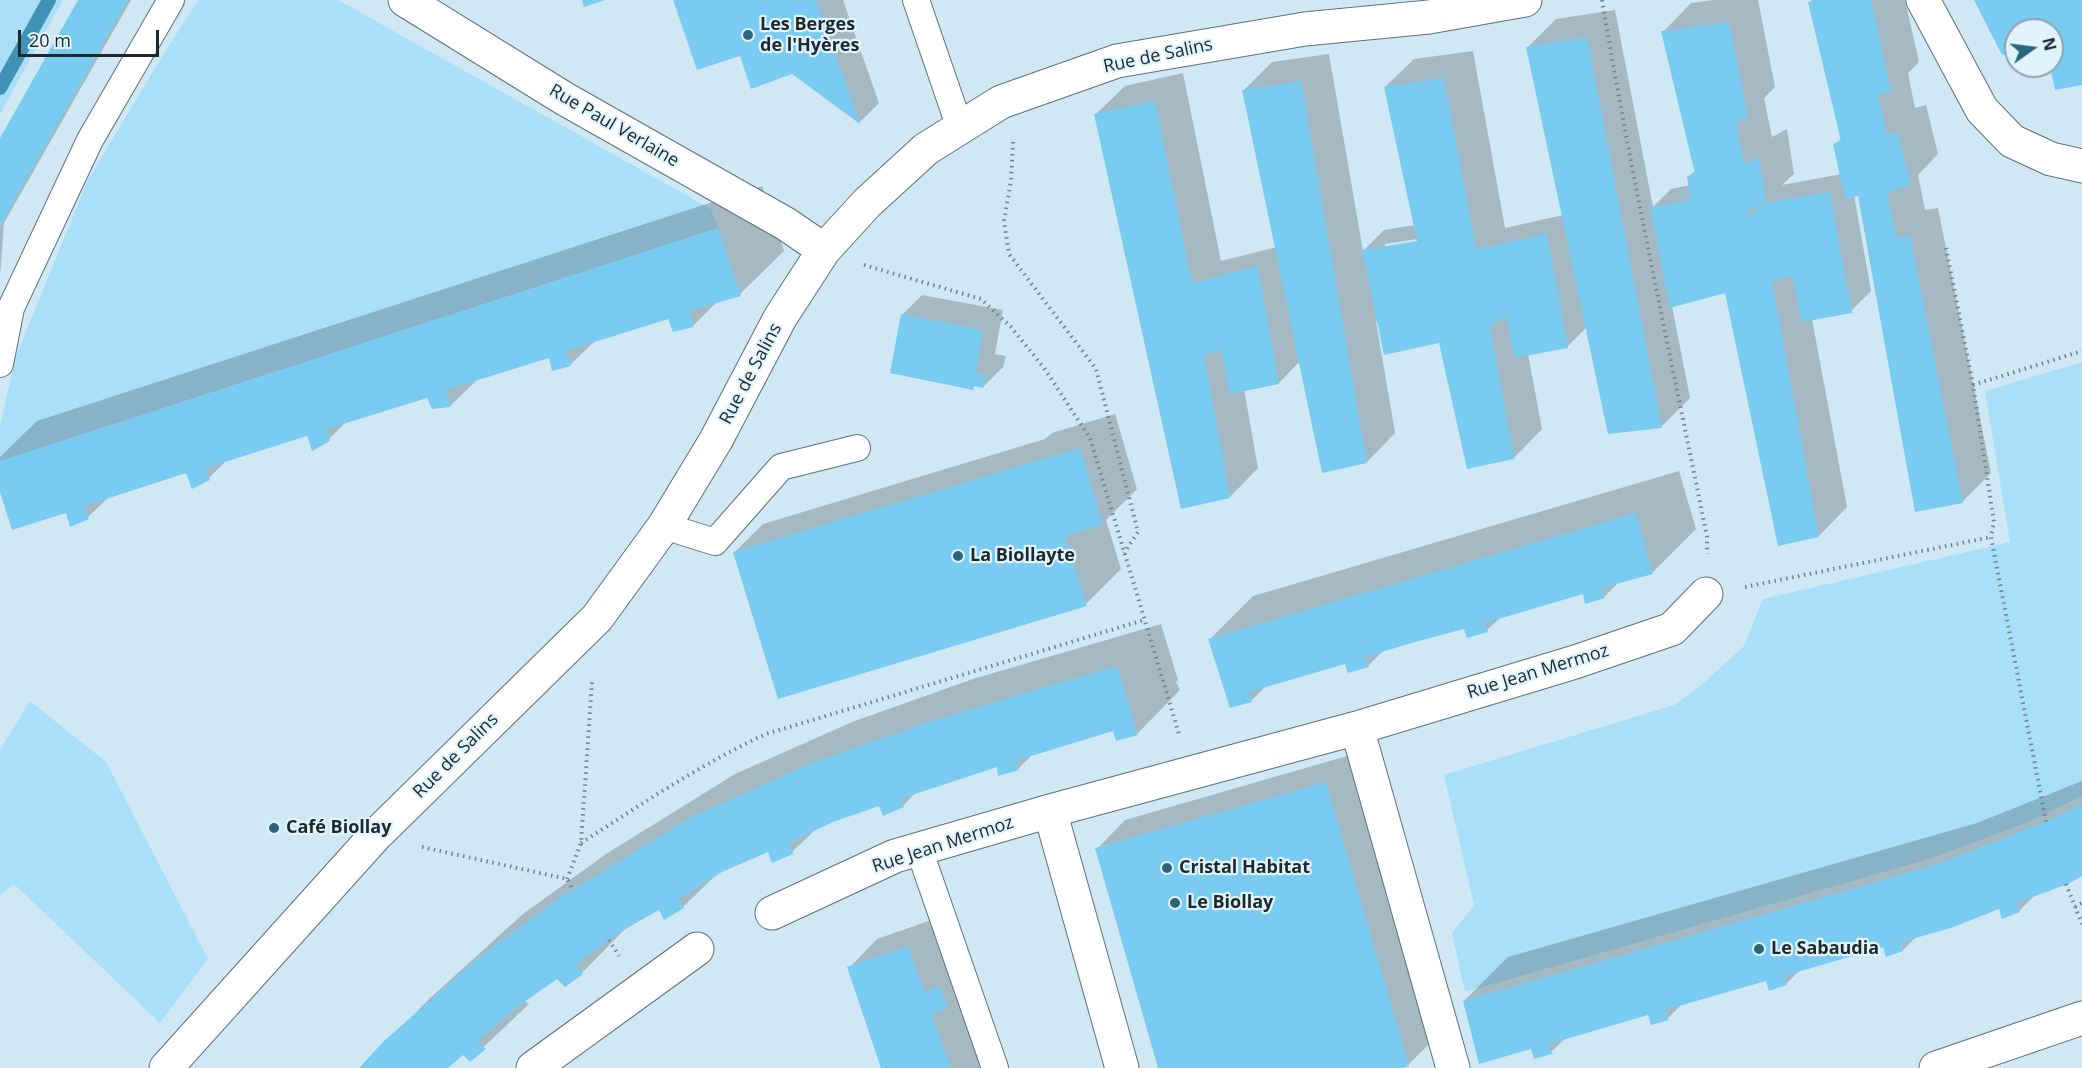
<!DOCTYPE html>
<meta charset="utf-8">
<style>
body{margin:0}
#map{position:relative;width:2082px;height:1068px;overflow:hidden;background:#cfe8f4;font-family:"Open Sans",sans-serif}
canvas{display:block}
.north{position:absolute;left:2004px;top:18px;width:60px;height:60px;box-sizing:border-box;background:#e0f4fe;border:2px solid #93a2aa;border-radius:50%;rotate:76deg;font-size:16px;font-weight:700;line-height:24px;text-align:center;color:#1f282d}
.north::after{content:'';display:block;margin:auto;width:21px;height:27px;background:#2b657e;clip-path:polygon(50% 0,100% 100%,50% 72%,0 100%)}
.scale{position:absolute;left:18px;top:30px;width:141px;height:27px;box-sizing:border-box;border:3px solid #1f282d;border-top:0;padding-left:8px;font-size:18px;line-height:21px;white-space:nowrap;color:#1f282d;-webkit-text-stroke:4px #e0f4fe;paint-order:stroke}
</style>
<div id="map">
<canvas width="2082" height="1068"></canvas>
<div class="north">N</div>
<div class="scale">20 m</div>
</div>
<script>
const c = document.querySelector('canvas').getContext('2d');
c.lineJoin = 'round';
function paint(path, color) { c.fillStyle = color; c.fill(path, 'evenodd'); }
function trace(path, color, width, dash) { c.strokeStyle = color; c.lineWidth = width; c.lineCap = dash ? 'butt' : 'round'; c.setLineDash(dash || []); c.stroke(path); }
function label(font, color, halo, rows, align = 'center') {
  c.font = font + ' "Open Sans",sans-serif'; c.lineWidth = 4.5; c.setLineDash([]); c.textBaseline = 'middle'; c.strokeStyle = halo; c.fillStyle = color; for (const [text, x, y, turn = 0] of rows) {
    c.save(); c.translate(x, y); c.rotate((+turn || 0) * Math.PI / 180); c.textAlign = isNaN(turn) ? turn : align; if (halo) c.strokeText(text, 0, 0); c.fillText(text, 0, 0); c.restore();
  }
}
const green = new Path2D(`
 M 0,0 L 63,0 L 0,114 Z
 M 198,0 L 338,0 L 711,209 L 718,228 L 0,461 L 0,426 L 16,356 L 87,182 L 155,68 Z
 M 2082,362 L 2082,796 L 2026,823 L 1929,859 L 1465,992 L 1452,933 L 1474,905 L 1444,775 L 1674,705 L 1698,688 L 1744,646 L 1763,599 L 2010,542 L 1985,391 Z
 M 30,701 L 106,762 L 208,959 L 160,1023 L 14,884 L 0,895 L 0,750 Z`);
const shadow = new Path2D(`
 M 80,0 L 131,0 L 4,223 L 0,276 L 0,141 Z
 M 675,0 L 843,0 L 879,103 L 860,122 L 792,73 L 741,54 Z
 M 1714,0 L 1758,0 L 1775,87 L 1764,98 L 1772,137 L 1787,129 L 1794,174 L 1782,185 L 1842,174 L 1835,145 L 1842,138 L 1810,2 L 1812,0 L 1905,0 L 1919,62 L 1908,73 L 1915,108 L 1926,105 L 1938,154 L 1918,175 L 1925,210 L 1938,208 L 1991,473 L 1962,502 L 1859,194 L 1854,195 L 1871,291 L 1851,311 L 1812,319 L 1847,507 L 1819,536 L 1726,291 L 1672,306 L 1690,398 L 1661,427 L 1587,327 L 1567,347 L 1528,354 L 1542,429 L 1514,458 L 1441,341 L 1376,321 L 1395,433 L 1367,462 L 1300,361 L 1279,383 L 1244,389 L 1258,468 L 1230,497 L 1096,114 L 1125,86 L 1183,73 L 1221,261 L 1277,247 L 1244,90 L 1272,62 L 1329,54 L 1363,251 L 1384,230 L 1415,225 L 1385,87 L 1414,59 L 1473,51 L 1505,228 L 1563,215 L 1528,47 L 1556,19 L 1615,10 L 1653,207 L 1671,189 L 1690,185 L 1688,177 L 1696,170 L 1663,32 L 1691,3 ZM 1424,238 L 1425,241 L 1385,248 L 1385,244 Z
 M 762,186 L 784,251 L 740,294 L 718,301 L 693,326 L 669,317 L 595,341 L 570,365 L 550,356 L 478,379 L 451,405 L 433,407 L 428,396 L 347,421 L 329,439 L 308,434 L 228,459 L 209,478 L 187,472 L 109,497 L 88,517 L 0,487 L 0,457 L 37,421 Z
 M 922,295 L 1003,310 L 995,354 L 1006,356 L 1003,367 L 983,387 L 975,385 L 972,388 L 902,315 Z
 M 1115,414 L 1137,489 L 1106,520 L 1121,569 L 1086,604 L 735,552 L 763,524 L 1045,439 L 1052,433 Z
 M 1679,471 L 1696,529 L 1652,573 L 1619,582 L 1604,597 L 1584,593 L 1501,617 L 1487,630 L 1465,627 L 1384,650 L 1368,666 L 1346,662 L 1267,685 L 1252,700 L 1209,640 L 1253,596 Z
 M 1161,624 L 1178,680 L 1176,682 L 1180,690 L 1137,734 L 1114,729 L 1033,754 L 1018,769 L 998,765 L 918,790 L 903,806 L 880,804 L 832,821 L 816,829 L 792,852 L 768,850 L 717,874 L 683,907 L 660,907 L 624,928 L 625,929 L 582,973 L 557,977 L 524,1000 L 529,1004 L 470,1060 L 463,1053 L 361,1068 L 429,999 L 523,914 L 606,854 L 735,774 L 852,722 L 973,679 Z
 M 1354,754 L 1437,1036 L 1408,1065 L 1397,1068 L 1160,1068 L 1097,849 L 1125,820 Z
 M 2082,781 L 2082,874 L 2036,894 L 2019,911 L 2000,907 L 1917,936 L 1903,950 L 1884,945 L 1801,969 L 1786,984 L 1767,979 L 1683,1003 L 1668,1018 L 1649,1013 L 1566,1038 L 1551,1052 L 1532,1047 L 1464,1001 L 1508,957 L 1977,823 Z
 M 937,918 L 989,1068 L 883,1068 L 849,968 L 877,939 Z`);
const stream = new Path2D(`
 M 0,88 L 49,0`);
const building = new Path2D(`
 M 78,0 L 128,0 L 0,226 L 0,138 Z
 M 582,0 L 605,0 L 584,7 Z
 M 673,0 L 816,0 L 860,124 L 792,74 L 751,89 L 740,56 L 697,70 Z
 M 1819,0 L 1871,0 L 1891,92 L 1878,95 L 1887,135 L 1898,133 L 1911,184 L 1887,193 L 1897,238 L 1910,236 L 1963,503 L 1915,512 L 1858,196 L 1845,199 L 1833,144 L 1841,141 L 1808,2 Z
 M 1974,0 L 2082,0 L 2082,85 L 2055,90 L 2050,66 L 2052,66 L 2052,30 L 2016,30 L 2016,52 L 2002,55 Z
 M 1729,22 L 1748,117 L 1736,123 L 1744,164 L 1759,157 L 1766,203 L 1747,211 L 1748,217 L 1766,203 L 1830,192 L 1852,313 L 1802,322 L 1792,276 L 1772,281 L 1819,537 L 1778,546 L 1725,293 L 1670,308 L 1650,208 L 1690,200 L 1687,176 L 1695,174 L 1661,31 Z
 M 1587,37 L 1662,428 L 1608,434 L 1526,47 Z
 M 1444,78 L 1476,249 L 1547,234 L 1568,348 L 1515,358 L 1506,317 L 1490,325 L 1514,459 L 1467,469 L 1439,343 L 1384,355 L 1362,250 L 1417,241 L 1384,87 Z
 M 1301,81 L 1367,463 L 1322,473 L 1242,90 Z
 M 1155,101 L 1192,283 L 1258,266 L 1279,384 L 1230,394 L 1221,350 L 1204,355 L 1230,498 L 1181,509 L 1094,114 Z
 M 718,228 L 741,296 L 689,311 L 694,327 L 673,332 L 668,319 L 566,351 L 571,366 L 552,371 L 549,358 L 446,390 L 451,407 L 432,409 L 427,398 L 327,429 L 330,441 L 312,451 L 307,436 L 206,468 L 210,480 L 192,489 L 186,473 L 85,506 L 89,519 L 70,527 L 66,513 L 12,530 L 0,492 L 0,461 Z
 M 901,314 L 983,330 L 976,373 L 987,375 L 983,388 L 974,386 L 973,390 L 890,373 Z
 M 1080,448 L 1103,525 L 1065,536 L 1087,606 L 778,699 L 733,552 Z
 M 1636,513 L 1653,574 L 1601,588 L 1605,598 L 1585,604 L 1583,594 L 1485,623 L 1488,632 L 1467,638 L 1464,629 L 1415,642 L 1365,657 L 1369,667 L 1348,673 L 1345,664 L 1249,692 L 1252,702 L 1230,708 L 1208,639 Z
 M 1117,666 L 1135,725 L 1133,726 L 1138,735 L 1116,741 L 1113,731 L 1015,761 L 1019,770 L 998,776 L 997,767 L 900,799 L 904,807 L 883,816 L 879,806 L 833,822 L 789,843 L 793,854 L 772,863 L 768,852 L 722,872 L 678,899 L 684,908 L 664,920 L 659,910 L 615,935 L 576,965 L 583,974 L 565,987 L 557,979 L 517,1007 L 478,1041 L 486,1049 L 470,1062 L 463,1055 L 448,1068 L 359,1068 L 383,1042 L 478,958 L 561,897 L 690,818 L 807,765 L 928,722 Z
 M 1326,782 L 1409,1066 L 1403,1068 L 1158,1068 L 1095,848 Z
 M 2082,804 L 2082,876 L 2068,884 L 2016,903 L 2020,912 L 2002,919 L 1999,909 L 1951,928 L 1901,942 L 1903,951 L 1886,957 L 1883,947 L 1784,976 L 1787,985 L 1769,991 L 1766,981 L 1665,1010 L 1669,1020 L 1651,1025 L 1648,1015 L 1549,1044 L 1552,1054 L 1534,1059 L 1531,1049 L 1479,1064 L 1463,1001 L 1932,866 L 2043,823 Z
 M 908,946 L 925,992 L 940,986 L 948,1008 L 932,1014 L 951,1068 L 881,1068 L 847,967 Z`);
const path = new Path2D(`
 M 1602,0 C 1632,180 1671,358 1707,537 L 1707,554
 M 1013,142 L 1011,180 L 1004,221 L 1009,254 L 1096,369 L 1138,532 L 1124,553
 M 1946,248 L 1973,385 L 1994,522 L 1991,537 L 2046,822
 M 864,265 L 981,299 L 1011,327 L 1044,368 L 1090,438 L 1179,734
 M 1973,385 L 2082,351
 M 1745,587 L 1991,537
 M 581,843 C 642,804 701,764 766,734 L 1144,620
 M 422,847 L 567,879 L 573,890
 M 567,879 L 581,843 L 592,682
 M 2066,884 L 2082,924
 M 2075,907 L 2082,903
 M 609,940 L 619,956`);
const service = new Path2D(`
 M 916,0 L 960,128
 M 0,364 L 11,308 L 90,140 L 171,0
 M 664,526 L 715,542 L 781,467 L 857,448
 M 919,849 L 995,1068`);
const minor = new Path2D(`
 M 405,0 L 565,99 L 786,224 L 824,250
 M 1923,0 L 1982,110 L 2012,141 L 2051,159 L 2082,166
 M 1357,728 L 1453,1068
 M 1050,811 L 1122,1068
 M 772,913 L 895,856 L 1050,811 L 1357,728 L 1575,662 L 1672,629 L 1706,594
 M 166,1068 L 375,836 L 597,618 L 664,526 L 716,440 L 780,318 L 824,250 L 867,203 L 926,149 L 1001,102 L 1117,61 L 1305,29 L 1429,17 L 1525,0
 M 533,1068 L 697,949
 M 1936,1068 L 2082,1018`);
const markers = [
 [748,35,6,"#2b657e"],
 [958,556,6,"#2b657e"],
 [274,828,6,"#2b657e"],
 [1167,868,6,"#2b657e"],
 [1175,903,6,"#2b657e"],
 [1759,949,6,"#2b657e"]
];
const poiNames = [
 ["Les Berges",760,25],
 ["de l'Hyères",760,46],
 ["La Biollayte",970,556],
 ["Café Biollay",286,828],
 ["Cristal Habitat",1179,868],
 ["Le Biollay",1187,903],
 ["Le Sabaudia",1771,949]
];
const streetNames = [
 ["Rue de Salins",1158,56,-12],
 ["Rue Paul Verlaine",614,126,30],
 ["Rue de Salins",751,374,-62],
 ["Rue Jean Mermoz",1538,672,-17],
 ["Rue de Salins",456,756,-45],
 ["Rue Jean Mermoz",943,845,-18]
];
paint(green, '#a9dff9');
paint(shadow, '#0003');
trace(stream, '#3f92b6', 14);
paint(building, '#7acbf1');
trace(service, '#5b717c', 28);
trace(minor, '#5b717c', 35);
trace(path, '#72828b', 4, [1.5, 4.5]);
trace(service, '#fff', 26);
trace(minor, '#fff', 33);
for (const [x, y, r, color] of markers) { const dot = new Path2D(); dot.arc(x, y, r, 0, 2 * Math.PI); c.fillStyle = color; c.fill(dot); trace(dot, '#e0f4fe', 2); }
label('bold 18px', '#1f282d', '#e0f4fe', poiNames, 'left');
label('18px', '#1f282d', '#e0f4fe', streetNames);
</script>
